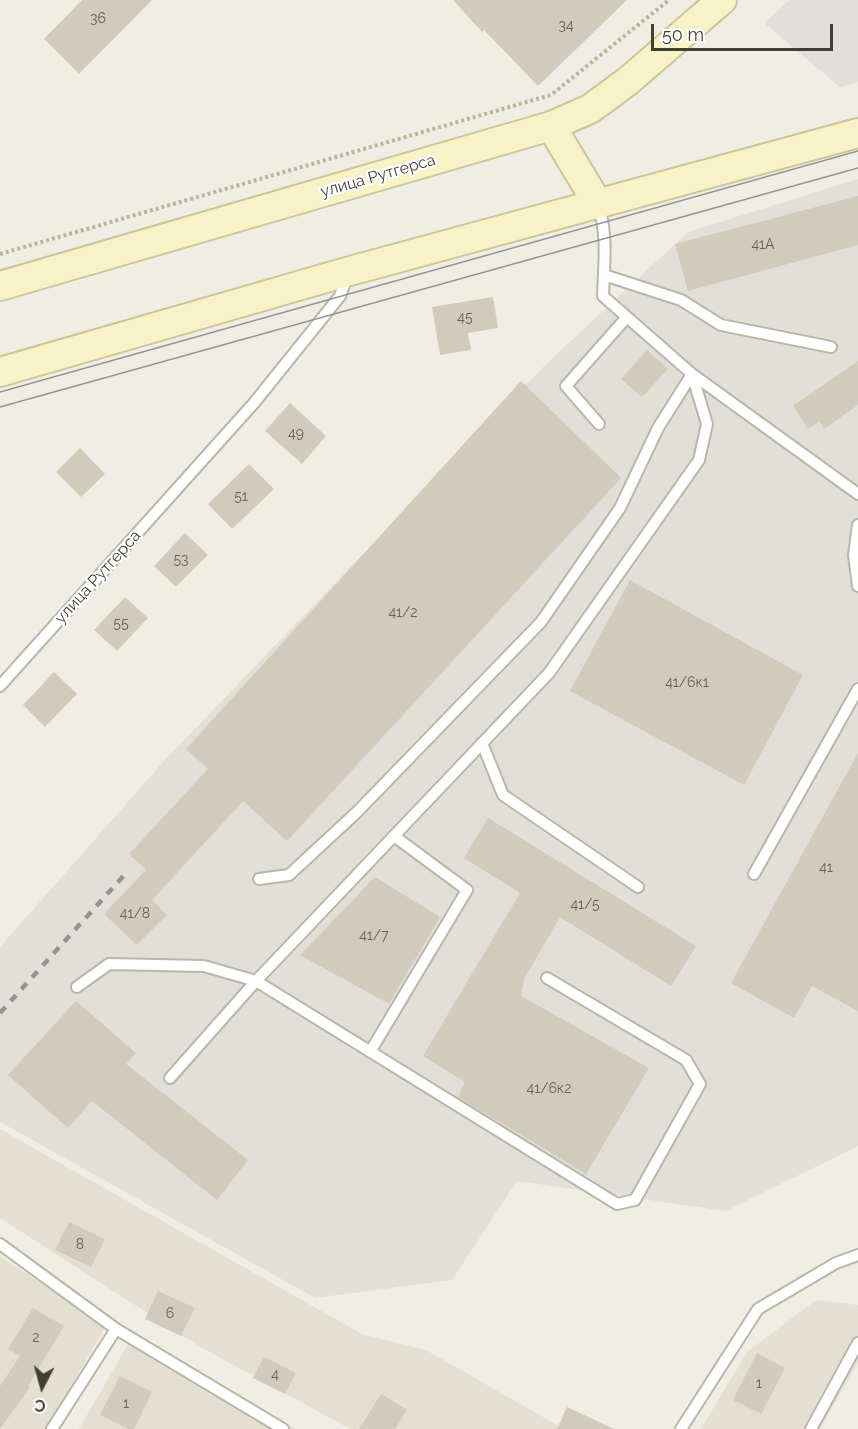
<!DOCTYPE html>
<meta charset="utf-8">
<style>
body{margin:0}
#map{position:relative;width:858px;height:1429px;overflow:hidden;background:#f0eee4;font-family:Raleway,sans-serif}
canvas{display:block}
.north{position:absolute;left:12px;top:1357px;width:60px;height:60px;-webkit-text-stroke:4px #fff;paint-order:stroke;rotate:186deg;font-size:16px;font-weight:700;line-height:24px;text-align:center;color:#413e34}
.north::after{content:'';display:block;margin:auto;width:21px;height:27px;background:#413e34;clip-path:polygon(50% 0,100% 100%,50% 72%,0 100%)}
.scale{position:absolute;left:651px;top:24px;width:182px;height:27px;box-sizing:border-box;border:3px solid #413e34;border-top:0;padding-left:8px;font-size:18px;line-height:21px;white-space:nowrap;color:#413e34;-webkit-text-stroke:4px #fff;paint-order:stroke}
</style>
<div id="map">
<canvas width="858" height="1429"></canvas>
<div class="north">С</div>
<div class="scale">50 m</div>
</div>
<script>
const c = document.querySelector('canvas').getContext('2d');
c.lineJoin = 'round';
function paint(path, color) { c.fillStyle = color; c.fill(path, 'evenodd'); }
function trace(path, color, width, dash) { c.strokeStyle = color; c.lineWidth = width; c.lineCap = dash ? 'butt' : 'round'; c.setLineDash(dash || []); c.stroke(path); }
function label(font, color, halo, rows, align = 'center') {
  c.font = font + ' Raleway,sans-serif'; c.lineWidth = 4.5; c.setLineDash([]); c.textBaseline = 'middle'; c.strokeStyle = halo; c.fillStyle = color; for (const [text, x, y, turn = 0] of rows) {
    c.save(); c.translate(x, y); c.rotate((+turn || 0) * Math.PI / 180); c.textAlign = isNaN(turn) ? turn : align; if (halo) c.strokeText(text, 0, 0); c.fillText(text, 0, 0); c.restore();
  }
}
const residential = new Path2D(`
 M 0,1129 L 362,1334 L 426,1350 L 564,1429 L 350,1429 L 197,1345 L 0,1218 Z
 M 0,1256 L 106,1326 L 46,1429 L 0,1429 Z
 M 816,1300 L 858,1305 L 858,1362 L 820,1429 L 701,1429 L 747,1352 Z
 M 134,1334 L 296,1429 L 79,1429 Z`);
const industrial = new Path2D(`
 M 858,179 L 858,1146 L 726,1211 L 517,1181 L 452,1280 L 315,1298 L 0,1122 L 0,947 L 164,761 L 544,366 L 688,232 Z`);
const parking = new Path2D(`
 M 790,0 L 858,0 L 858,82 L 840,87 L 764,23 Z`);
const building = new Path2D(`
 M 82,0 L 152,0 L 79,74 L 44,39 Z
 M 453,0 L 627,0 L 538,86 L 484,30 L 482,32 Z
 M 858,196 L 858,245 L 688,291 L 675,244 Z
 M 493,297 L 498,328 L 468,333 L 471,350 L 440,355 L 432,307 Z
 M 647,350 L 668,369 L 642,397 L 621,379 Z
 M 858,361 L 858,405 L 824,429 L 819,421 L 808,429 L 793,406 Z
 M 521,381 L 621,478 L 287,841 L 243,801 L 152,900 L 167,915 L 137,945 L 104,914 L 146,870 L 129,854 L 208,769 L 186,749 Z
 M 290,403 L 326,436 L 302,464 L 265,431 Z
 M 80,448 L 105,474 L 81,497 L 56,472 Z
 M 249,464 L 274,489 L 232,529 L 208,504 Z
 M 185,533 L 208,555 L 176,587 L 154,566 Z
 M 630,580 L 803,675 L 744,785 L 570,691 Z
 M 125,597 L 148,618 L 117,651 L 94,630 Z
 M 54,672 L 77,694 L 45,727 L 23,705 Z
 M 858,753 L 858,1011 L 812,986 L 794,1018 L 731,983 Z
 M 488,818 L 696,946 L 671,986 L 560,917 L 524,979 L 521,996 L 649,1068 L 586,1174 L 458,1097 L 465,1082 L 423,1056 L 520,893 L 464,858 Z
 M 375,877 L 440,917 L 389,1004 L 300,955 Z
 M 76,1001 L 136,1053 L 126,1064 L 248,1160 L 217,1200 L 92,1101 L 68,1128 L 8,1075 Z
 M 69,1222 L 105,1239 L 91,1267 L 55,1250 Z
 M 158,1291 L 195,1308 L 181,1336 L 145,1319 Z
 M 33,1308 L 64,1326 L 28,1386 L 30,1387 L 0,1429 L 0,1386 L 20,1356 L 8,1349 Z
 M 757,1353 L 785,1368 L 761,1414 L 733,1400 Z
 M 264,1357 L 296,1373 L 285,1394 L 253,1378 Z
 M 120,1376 L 152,1392 L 134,1429 L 128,1429 L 100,1415 Z
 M 381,1394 L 407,1410 L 395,1429 L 359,1429 Z
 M 567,1407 L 614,1429 L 557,1429 Z`);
const path = new Path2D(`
 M 0,254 L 551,95 L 669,0`);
const service = new Path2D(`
 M 598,204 C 608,234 604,265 603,296 L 692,374 L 858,494
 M 604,275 L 681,300 L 721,325 L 831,347
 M 599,424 L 566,386 L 627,317
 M 858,525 L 854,555 L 858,586
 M 0,686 L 254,403 L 340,296 L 347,277
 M 482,743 L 503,795 L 638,887
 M 754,874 L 858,689
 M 259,879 L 289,875 L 357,812 L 541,622 L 620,508 L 658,428 L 692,374
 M 77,987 L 109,964 L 204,966 L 256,981 L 617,1204 L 635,1200 L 700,1084 L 686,1060 L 547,978
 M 370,1052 L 467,890 L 394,836
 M 170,1078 L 256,981 L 549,673 L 699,460 L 707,424 L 692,374
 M 0,1244 L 116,1329 L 283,1429
 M 52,1429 L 116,1329
 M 681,1429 L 758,1309 L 836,1263 L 858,1255
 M 811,1429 L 858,1343`);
const secondary = new Path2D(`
 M 551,126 L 598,204
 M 0,286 L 551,126 L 590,109 L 628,81 L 722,0
 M 0,372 L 350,271 L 858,133`);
const tram = new Path2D(`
 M 0,392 L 858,151
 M 0,407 L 858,168`);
const rail = new Path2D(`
 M 0,1013 L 127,872`);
const numberNames = [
 ["36",98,19],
 ["34",566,26],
 ["41А",763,245],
 ["45",465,318],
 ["49",296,434],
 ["51",241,497],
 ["53",181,560],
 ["41/2",403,613],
 ["55",121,624],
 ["41/6к1",687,683],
 ["41",826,868],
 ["41/5",585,905],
 ["41/8",135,914],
 ["41/7",374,936],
 ["41/6к2",549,1089],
 ["8",80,1245],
 ["6",170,1314],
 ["2",36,1338],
 ["4",275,1375],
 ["1",759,1384],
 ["1",126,1404]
];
const streetNames = [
 ["улица Рутгерса",378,176,-16],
 ["улица Рутгерса",98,577,-48]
];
paint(residential, '#e3e0d2');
paint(industrial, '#e2dfd9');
paint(parking, '#e1dfdc');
paint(building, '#d0cbbb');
trace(service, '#bab6a8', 14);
trace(secondary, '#cbc598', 32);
trace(path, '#bab49b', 4, [3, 3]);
trace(service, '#fff', 10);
trace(secondary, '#f8f3c6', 28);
trace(tram, '#939393', 1.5);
trace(rail, '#939393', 4.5, [8, 8]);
label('14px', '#656156', null, numberNames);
label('16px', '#413e34', '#fff', streetNames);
</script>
